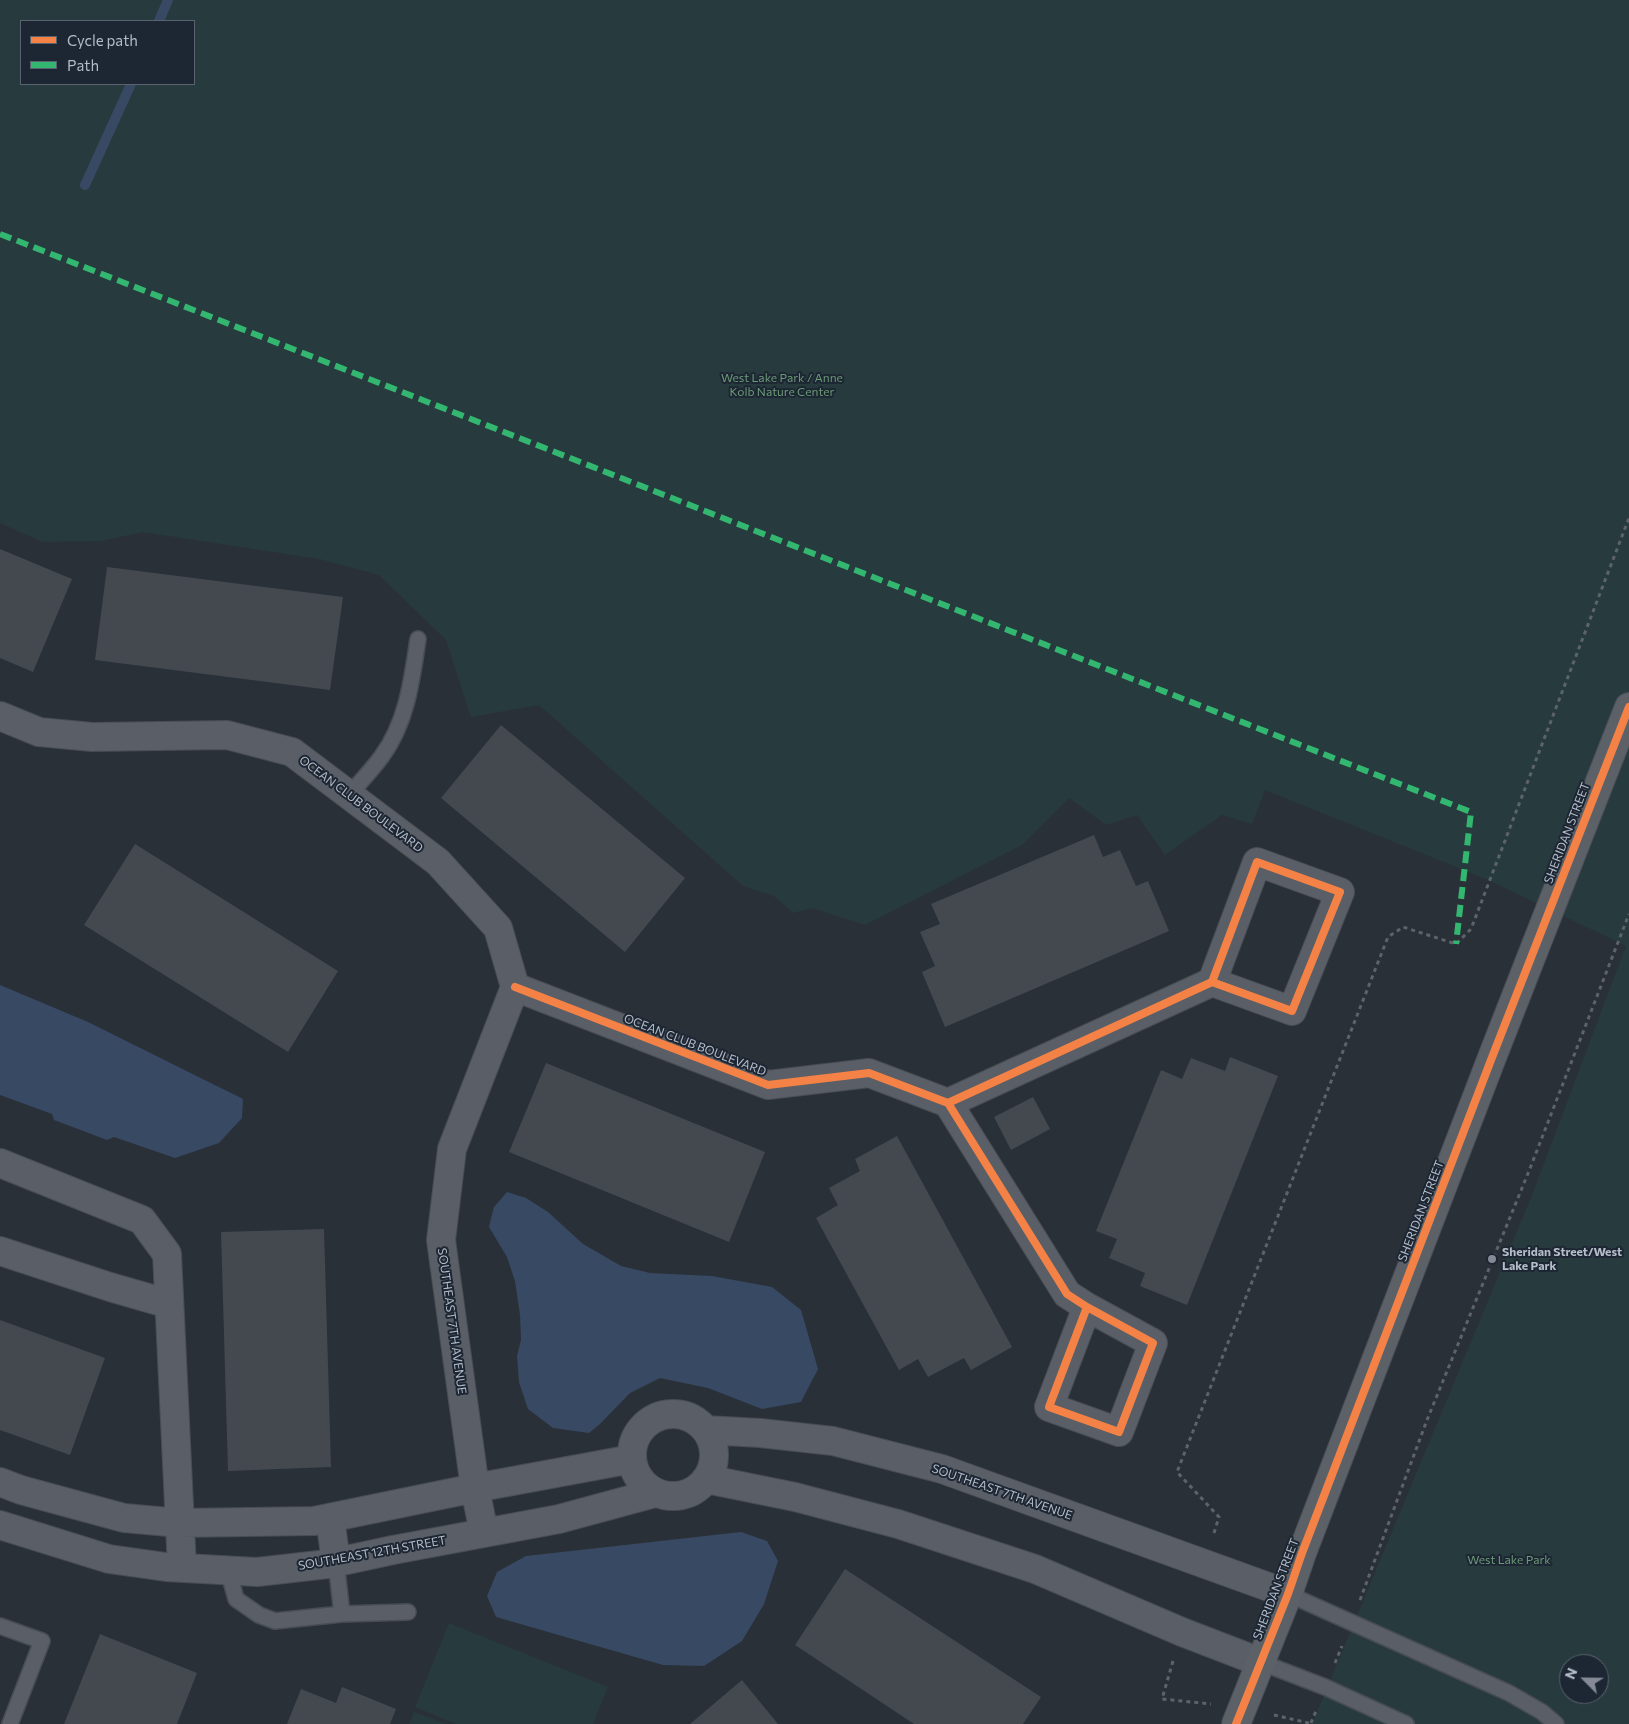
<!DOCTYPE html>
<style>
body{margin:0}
#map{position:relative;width:1629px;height:1724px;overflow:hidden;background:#2a3038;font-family:Commissioner,sans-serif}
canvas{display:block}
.legend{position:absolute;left:20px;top:20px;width:175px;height:65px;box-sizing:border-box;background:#1d2633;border:1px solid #59626f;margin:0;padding:6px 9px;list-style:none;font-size:15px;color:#b4bcc9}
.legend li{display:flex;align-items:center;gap:10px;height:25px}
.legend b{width:25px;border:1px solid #59626f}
.north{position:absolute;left:1559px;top:1654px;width:50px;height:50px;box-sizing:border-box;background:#1d2633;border:1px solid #59626f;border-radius:50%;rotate:293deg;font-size:14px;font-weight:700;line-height:20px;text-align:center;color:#b4bcc9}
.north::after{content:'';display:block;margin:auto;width:18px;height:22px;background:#848b96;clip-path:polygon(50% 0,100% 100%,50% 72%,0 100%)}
</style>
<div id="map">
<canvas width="1629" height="1724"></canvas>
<ul class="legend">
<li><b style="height:6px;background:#f48246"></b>Cycle path</li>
<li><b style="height:6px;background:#33b770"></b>Path</li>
</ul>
<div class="north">N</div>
</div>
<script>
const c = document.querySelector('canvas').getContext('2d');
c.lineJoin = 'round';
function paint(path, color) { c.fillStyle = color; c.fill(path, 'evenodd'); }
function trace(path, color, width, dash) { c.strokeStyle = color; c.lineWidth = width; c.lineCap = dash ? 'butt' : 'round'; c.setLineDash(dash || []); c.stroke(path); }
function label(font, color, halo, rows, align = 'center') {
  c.font = font + ' Commissioner,sans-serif'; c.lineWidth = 4; c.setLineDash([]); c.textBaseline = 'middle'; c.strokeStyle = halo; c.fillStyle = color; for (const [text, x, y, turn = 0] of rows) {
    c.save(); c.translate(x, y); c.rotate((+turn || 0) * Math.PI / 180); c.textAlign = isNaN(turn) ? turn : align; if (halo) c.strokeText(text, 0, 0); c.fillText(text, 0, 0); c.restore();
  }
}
const green = new Path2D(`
 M 0,0 L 1629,0 L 1629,1724 L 1312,1724 L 1532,1195 L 1626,946 L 1486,879 L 1265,790 L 1252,824 L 1222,815 L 1165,855 L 1137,815 L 1106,825 L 1069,798 L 1022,845 L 865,925 L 812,908 L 793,913 L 774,896 L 743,886 L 539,705 L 471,717 L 446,640 L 379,575 L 319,559 L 143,532 L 101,541 L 43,542 L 0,523 ZM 21,21 L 194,21 L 194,84 L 21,84 ZM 1569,1664 L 1599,1664 L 1599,1694 L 1569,1694 Z
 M 449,1623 L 608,1687 L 593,1724 L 456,1724 L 415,1707 Z
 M 414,1712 L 446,1724 L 409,1724 Z`);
const water = new Path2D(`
 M 0,985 L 88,1022 L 243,1099 L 242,1118 L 219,1143 L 175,1158 L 114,1137 L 107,1140 L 54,1120 L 52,1114 L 0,1095 Z
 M 507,1192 L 526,1198 L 548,1212 L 583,1244 L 621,1266 L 650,1273 L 712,1276 L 772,1287 L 801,1310 L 818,1369 L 801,1402 L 762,1409 L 708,1388 L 660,1378 L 630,1393 L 600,1424 L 589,1433 L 553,1428 L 528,1409 L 519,1382 L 517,1356 L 521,1340 L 520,1315 L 515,1281 L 507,1257 L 489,1227 L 494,1207 Z
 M 741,1532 L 767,1541 L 778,1561 L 764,1604 L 742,1641 L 704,1666 L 663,1665 L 496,1617 L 487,1596 L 497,1572 L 526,1556 Z`);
const stream = new Path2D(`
 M 159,21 L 168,0
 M 85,185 L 131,84`);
const building = new Path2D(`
 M 0,549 L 72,579 L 33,672 L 0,658 Z
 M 107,567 L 343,597 L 330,690 L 95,660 Z
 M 501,725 L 685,878 L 625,952 L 441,798 Z
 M 1094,835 L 1103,857 L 1120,850 L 1136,886 L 1148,881 L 1169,931 L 945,1027 L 922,972 L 935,966 L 920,932 L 940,924 L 931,904 Z
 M 135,844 L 338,971 L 288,1052 L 84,925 Z
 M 1230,1057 L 1278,1076 L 1187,1305 L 1140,1286 L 1145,1273 L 1109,1258 L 1117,1239 L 1096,1231 L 1161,1070 L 1182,1079 L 1191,1058 L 1225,1071 Z
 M 546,1063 L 765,1152 L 729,1242 L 509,1152 Z
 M 1033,1097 L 1050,1129 L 1011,1150 L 994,1117 Z
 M 897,1136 L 1012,1347 L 971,1370 L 964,1358 L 928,1377 L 918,1359 L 899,1370 L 816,1218 L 838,1205 L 829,1188 L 860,1171 L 855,1159 Z
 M 324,1229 L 331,1467 L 228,1471 L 221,1232 Z
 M 0,1320 L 105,1358 L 70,1455 L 0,1430 Z
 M 845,1569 L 1041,1697 L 1023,1724 L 914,1724 L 795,1645 Z
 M 100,1634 L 197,1673 L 177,1724 L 64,1724 Z
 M 742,1680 L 778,1724 L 690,1724 Z
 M 342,1687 L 396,1709 L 390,1724 L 287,1724 L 301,1689 L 336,1703 Z`);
const path = new Path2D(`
 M 1214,1533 L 1219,1517 L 1177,1472 L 1388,937 L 1403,927 L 1456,944 L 1471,929 L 1629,518
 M 1360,1600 L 1427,1420 L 1529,1171 L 1629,914
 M 1173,1661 L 1162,1699 L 1211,1704
 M 1335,1663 L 1342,1646
 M 1274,1715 L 1313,1724
 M 1311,1723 L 1316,1711`);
const lane = new Path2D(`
 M 349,795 C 360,782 372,770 382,756 C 407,722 412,679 418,639
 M 336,1562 L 342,1614
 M 228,1570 L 236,1599 L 259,1615 L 275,1621 L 342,1614 L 408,1612
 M 1288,1594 L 1509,1693 L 1542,1712 L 1556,1724
 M 0,1626 L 42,1641 L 10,1724
 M 1260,1662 L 1325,1687 L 1406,1724`);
const street = new Path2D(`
 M 0,716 L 39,732 L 92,737 L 227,735 L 292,752 L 438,862 L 498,928 L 515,987
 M 515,987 L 768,1085 L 869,1073 L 948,1103 L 1067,1294 L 1087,1307 L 1153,1343 L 1119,1432 L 1049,1407 L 1087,1307
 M 948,1103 L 1212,982 L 1257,862 L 1340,892 L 1292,1011 L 1212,982
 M 0,1163 L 142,1220 L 167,1254 L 182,1568
 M 0,1251 L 110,1287 L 169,1304
 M632 1455a41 41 0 1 1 82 0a41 41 0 1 1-82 0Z
 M 706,1430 L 760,1433 L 833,1441 L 942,1469 L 1288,1594
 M 706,1479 L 795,1497 L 898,1524 L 1035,1569 L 1182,1632 L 1260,1662
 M 0,1482 L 21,1490 L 124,1518 L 180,1523 L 314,1521 L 475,1488 L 632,1459
 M 330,1518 L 336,1562
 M 0,1525 L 109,1559 L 166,1567 L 257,1572 L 328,1564 L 393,1550 L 559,1519 L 655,1493
 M 484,1533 L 475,1488 L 441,1240 L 452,1149 L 515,987`);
const primary = new Path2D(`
 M 1236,1724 L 1288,1594 L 1302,1553 L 1491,1060 L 1629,707`);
const quiet = new Path2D(`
 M 0,234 L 1471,812 L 1456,944`);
const cycleway = new Path2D(`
 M 515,987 L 768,1085 L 869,1073 L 948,1103 L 1067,1294 L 1087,1307 L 1153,1343 L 1119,1432 L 1049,1407 L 1087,1307
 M 948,1103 L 1212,982 L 1257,862 L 1340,892 L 1292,1011 L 1212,982
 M 1236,1724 L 1288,1594 L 1302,1553 L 1491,1060 L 1629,707`);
const markers = [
 [1492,1259,5,"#848b96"]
];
const parkNames = [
 ["West Lake Park / Anne",782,378],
 ["Kolb Nature Center",782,392],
 ["West Lake Park",1509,1560]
];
const streetNames = [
 ["OCEAN CLUB BOULEVARD",361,804,37],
 ["SHERIDAN STREET",1567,833,-69],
 ["OCEAN CLUB BOULEVARD",695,1045,21],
 ["SHERIDAN STREET",1421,1211,-69],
 ["SOUTHEAST 7TH AVENUE",452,1321,82],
 ["SOUTHEAST 7TH AVENUE",1002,1492,19],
 ["SOUTHEAST 12TH STREET",372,1553,-10],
 ["SHERIDAN STREET",1276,1589,-69]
];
const poiNames = [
 ["Sheridan Street/West",1502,1252],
 ["Lake Park",1502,1266]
];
paint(green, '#273a3e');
paint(water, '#384963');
trace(stream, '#384963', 10);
paint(building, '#444950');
trace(lane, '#484c53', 18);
trace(street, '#484c53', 30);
trace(primary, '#484c55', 30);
trace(path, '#5d636a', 3, [4, 4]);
trace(lane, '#5a5e66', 15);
trace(street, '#5a5e66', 28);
trace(primary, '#5c6168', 28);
trace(quiet, '#33b770', 6, [12, 6]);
trace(cycleway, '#f48246', 8);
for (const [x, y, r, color] of markers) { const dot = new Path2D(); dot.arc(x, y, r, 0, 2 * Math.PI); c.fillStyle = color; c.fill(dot); trace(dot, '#1d2633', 2); }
label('12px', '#6b9a76', '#1d2633', parkNames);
label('12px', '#b4bcc9', '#1d2633', streetNames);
label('bold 12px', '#b4bcc9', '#1d2633', poiNames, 'left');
</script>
